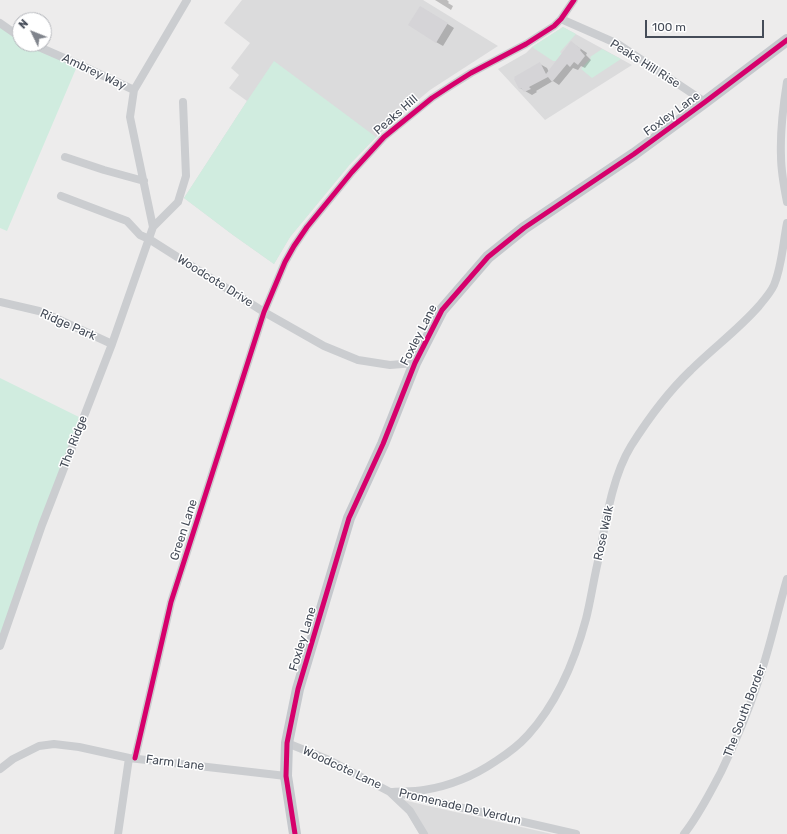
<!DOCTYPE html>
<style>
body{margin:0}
#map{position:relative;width:787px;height:834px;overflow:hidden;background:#edecec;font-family:Rubik,sans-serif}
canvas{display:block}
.north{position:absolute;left:12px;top:12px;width:40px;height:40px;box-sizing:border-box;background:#fff;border:1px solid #b5b7bc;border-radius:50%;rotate:313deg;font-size:11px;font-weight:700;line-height:16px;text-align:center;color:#454c58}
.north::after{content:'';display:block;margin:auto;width:14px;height:18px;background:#80848c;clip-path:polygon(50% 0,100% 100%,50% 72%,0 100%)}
.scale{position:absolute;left:645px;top:20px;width:119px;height:18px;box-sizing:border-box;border:2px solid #454c58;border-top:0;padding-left:5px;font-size:12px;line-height:14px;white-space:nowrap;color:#454c58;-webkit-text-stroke:3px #fff;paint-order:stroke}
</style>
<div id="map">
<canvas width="787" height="834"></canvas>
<div class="north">N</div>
<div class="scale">100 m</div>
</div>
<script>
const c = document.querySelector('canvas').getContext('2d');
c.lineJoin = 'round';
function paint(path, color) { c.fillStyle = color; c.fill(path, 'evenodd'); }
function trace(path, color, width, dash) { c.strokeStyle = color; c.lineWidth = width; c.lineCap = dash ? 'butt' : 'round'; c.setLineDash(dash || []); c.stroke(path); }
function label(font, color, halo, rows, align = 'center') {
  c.font = font + ' Rubik,sans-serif'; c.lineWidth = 3; c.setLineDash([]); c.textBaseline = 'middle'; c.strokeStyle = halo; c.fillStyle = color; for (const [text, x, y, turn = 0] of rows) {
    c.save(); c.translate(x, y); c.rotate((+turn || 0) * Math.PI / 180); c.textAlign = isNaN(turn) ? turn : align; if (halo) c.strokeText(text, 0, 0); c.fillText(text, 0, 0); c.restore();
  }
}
const education = new Path2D(`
 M 242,0 L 423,0 L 498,46 L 430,90 L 387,126 L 350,164 L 290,237 L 274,264 L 233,235 L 184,198 L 247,101 L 229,88 L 239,75 L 231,68 L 250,43 L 224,23 Z
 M 563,27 L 632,65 L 545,120 L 498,69 L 526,53 L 532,47 Z
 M 399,799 L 420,804 L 552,834 L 419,834 Z`);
const green = new Path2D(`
 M 0,23 L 20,37 L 20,44 L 32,44 L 78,64 L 7,231 L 0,228 Z
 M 563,27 L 576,34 L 560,52 L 562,54 L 556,61 L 553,61 L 532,47 Z
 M 602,49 L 621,59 L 592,78 L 581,69 L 589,60 L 591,58 L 590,57 Z
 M 274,61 L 376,137 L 351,163 L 290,237 L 274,264 L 233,235 L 184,198 L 247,101 Z
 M 0,378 L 83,419 L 0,646 Z`);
const shadow = new Path2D(`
 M 435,0 L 447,0 L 449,2 L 448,3 L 453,6 L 451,10 Z
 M 427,11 L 454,28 L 443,46 L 436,42 Z
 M 572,43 L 587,53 L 586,55 L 591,60 L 585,68 L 581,66 L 578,70 L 573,68 L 559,85 L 553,81 L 536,91 L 537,92 L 532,95 L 520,88 L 540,64 L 547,68 L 549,72 Z`);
const building = new Path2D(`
 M 420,6 L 448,23 L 436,43 L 408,25 Z
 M 571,41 L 581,49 L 580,50 L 585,56 L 578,65 L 574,62 L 570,67 L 567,64 L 552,82 L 548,77 L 529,87 L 531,89 L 524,92 L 521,88 L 519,89 L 514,79 L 515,78 L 514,77 L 540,62 L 546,74 Z`);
const street = new Path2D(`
 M 561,19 L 618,44 L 705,102
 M 0,23 L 20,37
 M 32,44 L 78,64 L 134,90
 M 787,82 C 783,107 780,131 781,156 C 781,171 784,187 787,202
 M 65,157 L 104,170 L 144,181
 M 61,196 L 127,221 L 140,235 L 149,239 L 264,312 L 324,346 L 358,360 L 390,365 L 415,363
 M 153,227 L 178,202 L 186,176 L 183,102
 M 0,302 L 39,311 L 51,316 L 112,344
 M 0,646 L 42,525 L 112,344 L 153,227 L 130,117 L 134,90 L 187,0
 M 287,743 L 329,760 L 390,792 L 410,811 L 424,834
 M 135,758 L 171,602 L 264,312 L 285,262 L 294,246 L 307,227 L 352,172 L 384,137 L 432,98 L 452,85 L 471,73 L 526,44 L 554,26 L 561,19 L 574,0
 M 0,769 L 13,759 L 39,746 L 54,744 L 79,747 L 129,758 L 286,776
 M 390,792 C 401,791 413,792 424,790 C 450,786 474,776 496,761 C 507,754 519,745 528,735 C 557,703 575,660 586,619 C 591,599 594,577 599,557 C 606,521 612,477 631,446 C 648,419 668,392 691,370 C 713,348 738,330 759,306 C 764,300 771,292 774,285 C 782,266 783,243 787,223
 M 402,794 L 576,834
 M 118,834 L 129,758
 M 684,834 C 699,815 710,793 721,772 C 735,743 748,712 758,682 C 770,648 777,613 787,579`);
const primary = new Path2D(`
 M 295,834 L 286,776 L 287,743 L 298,689 L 349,518 L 383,444 L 415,363 L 442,310 L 488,257 L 524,228 L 634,154 L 705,102 L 787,40`);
const cycleway = new Path2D(`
 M 135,758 L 171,602 L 264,312 L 285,262 L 294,246 L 307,227 L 352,172 L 384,137 L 432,98 L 452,85 L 471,73 L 526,44 L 554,26 L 561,19 L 574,0
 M 295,834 L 286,776 L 287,743 L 298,689 L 349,518 L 383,444 L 415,363 L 442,310 L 488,257 L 524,228 L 634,154 L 705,102 L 787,40`);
const streetNames = [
 ["Peaks Hill Rise",645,64,32],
 ["Ambrey Way",94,72,25],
 ["Foxley Lane",672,114,-36],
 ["Peaks Hill",396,115,-41],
 ["Woodcote Drive",215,281,32],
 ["Ridge Park",68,325,24],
 ["Foxley Lane",419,335,-63],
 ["The Ridge",74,442,-69],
 ["Green Lane",184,530,-72],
 ["Rose Walk",604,533,-78],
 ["Foxley Lane",303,639,-73],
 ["The South Border",745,711,-69],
 ["Farm Lane",175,763,7],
 ["Woodcote Lane",342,768,25],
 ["Promenade De Verdun",460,807,13]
];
paint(education, '#dbdbdc');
paint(green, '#d0ecdf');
paint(shadow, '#0003');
paint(building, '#d5d4d7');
trace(street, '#cbcdd0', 8);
trace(primary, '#c5c8cd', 12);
trace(cycleway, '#d6006c', 5);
label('12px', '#454c58', '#fff', streetNames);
</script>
